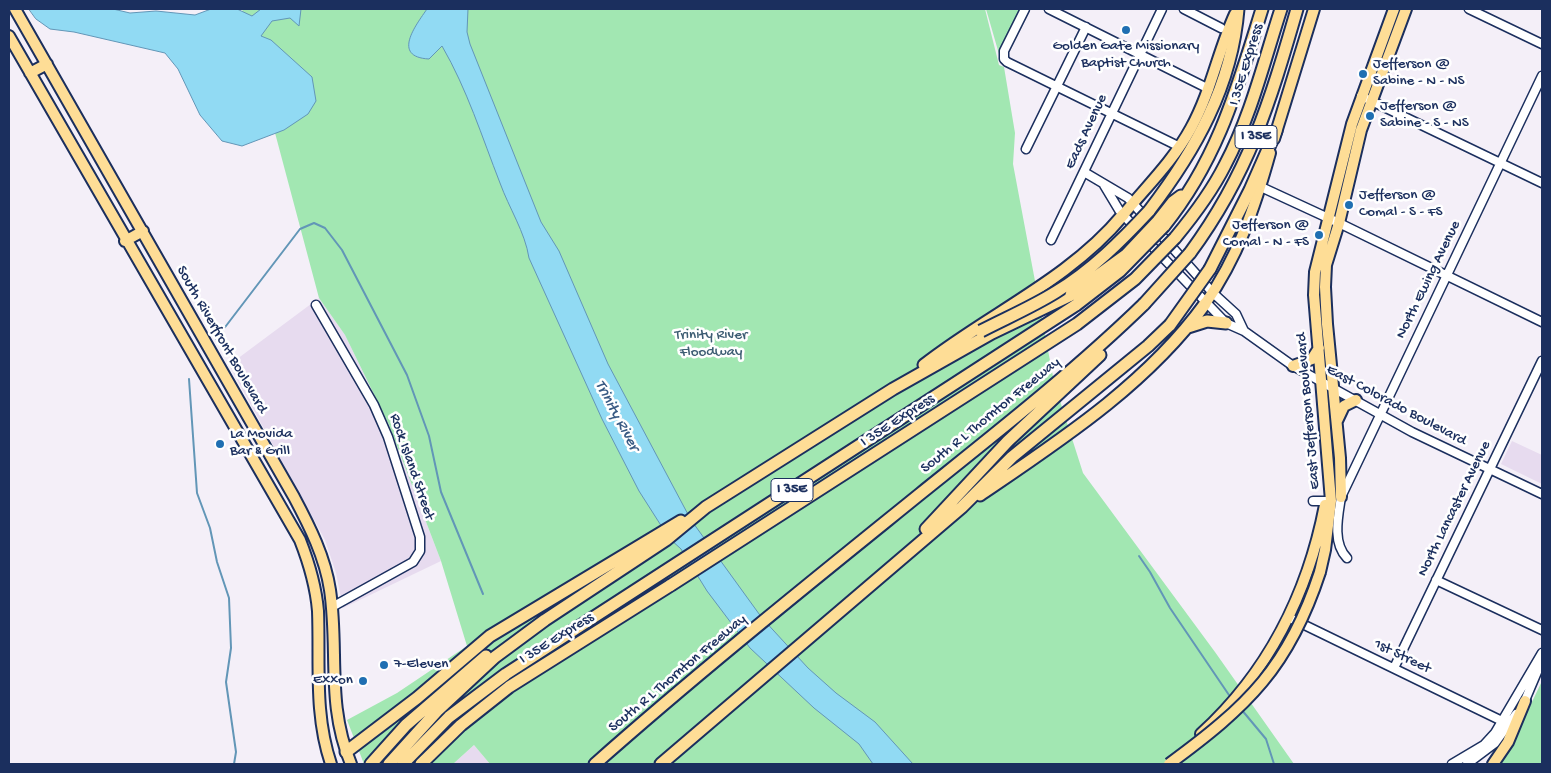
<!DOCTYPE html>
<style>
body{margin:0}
#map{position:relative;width:1551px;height:773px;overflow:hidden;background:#f4eff8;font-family:"Gochi Hand",sans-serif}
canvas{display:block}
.frame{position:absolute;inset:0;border:10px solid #1b2f5e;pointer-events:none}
</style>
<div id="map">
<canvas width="1551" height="773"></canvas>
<div class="frame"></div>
</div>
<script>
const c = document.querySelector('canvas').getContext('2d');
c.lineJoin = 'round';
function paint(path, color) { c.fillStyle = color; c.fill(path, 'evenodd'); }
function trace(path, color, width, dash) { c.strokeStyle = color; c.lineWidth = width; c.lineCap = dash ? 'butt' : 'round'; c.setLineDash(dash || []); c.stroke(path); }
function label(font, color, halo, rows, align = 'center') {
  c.font = font + ' "Gochi Hand",sans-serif'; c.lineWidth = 5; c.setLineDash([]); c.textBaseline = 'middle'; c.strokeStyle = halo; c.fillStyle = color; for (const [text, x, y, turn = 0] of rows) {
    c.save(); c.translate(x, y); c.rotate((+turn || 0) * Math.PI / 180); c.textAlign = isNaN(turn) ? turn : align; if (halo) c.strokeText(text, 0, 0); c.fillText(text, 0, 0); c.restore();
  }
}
const built = new Path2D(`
 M 319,298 L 345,335 L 389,425 L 441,561 L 343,608 L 336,573 L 325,540 L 229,365 Z
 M 1512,441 L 1542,455 L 1542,484 L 1501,464 Z
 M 474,745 L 490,764 L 453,764 Z`);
const green = new Path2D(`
 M 242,9 L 985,9 L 999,65 L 1004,67 L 1015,133 L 1013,164 L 1054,382 L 1083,473 L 1215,652 L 1294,764 L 490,764 L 474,745 L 453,764 L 364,764 L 347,720 L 397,693 L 467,646 L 441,561 L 389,425 L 345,335 L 319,298 Z
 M 986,9 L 1021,9 L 999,54 Z
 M 1542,681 L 1542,764 L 1499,764 L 1506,756 Z`);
const water = new Path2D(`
 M 29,9 L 113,9 L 130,13 L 156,11 L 195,15 L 211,9 L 237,9 L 252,16 L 261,9 L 301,9 L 299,26 L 290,18 L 272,21 L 261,36 L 271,40 L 312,77 L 316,101 L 308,114 L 284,130 L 242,146 L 222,141 L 200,115 L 178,69 L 165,53 L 74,32 L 50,29 L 36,19 Z
 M 427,9 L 468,9 L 467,32 L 470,44 L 541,222 L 559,251 L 608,364 L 691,520 L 762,618 L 808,668 L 836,693 L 875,722 L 913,764 L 873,764 L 859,744 L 814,708 L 750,648 L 707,591 L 681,549 L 669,538 L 639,491 L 602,419 L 529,258 C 525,232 509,208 500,183 C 482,137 467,89 442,46 L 429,59 C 391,57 416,25 427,9 Z`);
const stream = new Path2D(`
 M 216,339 L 300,229 L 314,223 L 325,228 L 342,250 L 407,375 L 429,436 L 441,492 L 483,594
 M 189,379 L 197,493 L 210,528 L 217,562 L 229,598 L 231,648 L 226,682 L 236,752 L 234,764
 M 1139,556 L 1150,572 L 1170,608 L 1231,698
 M 1241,709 L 1266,739 L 1274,764`);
const minor = new Path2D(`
 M 1025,9 L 1004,51 L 1004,59 L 1007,62 L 1180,147
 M 1049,9 L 1209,89
 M 1184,9 L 1221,28
 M 1469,9 L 1542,44
 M 1361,96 L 1542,183
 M 1026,149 L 1086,27
 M 1084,172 L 1128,198 L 1213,293 L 1236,314 L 1244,331
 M 1104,185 L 1119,210 L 1136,229
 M 1261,187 L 1339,223 L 1542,322
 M 1051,240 L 1162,9
 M 1146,240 L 1226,323 L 1244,331 L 1293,366 L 1412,432 L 1542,494
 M 316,305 L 374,405 L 388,437 L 420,537 L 420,551 L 413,562 L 332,607
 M 1313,501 L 1330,501
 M 1347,558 C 1332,543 1338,516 1341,497 L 1542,76
 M 1436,580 L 1542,630
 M 1288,617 L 1504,722
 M 1394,668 L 1542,361
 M 1523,705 L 1540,665
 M 1452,764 L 1484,745 L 1495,733 L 1542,653
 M 1467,764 L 1495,743 L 1516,714`);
const major = new Path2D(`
 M 15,9 L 294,497 C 310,527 325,557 330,590 C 339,651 326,704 351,764
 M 9,36 L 300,540 C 309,563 316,587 318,611 C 320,664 314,714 331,764
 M 30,73 L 47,64
 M 1274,139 L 1314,9
 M 1123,215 C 1147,186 1173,161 1191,128 C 1211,92 1218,51 1235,14
 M 125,241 L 143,231
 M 1205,304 C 1238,257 1255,207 1270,153
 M 1293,366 L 1312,359 L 1319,348
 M 1337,421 L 1344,406 L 1356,400
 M 1341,497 L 1340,458 L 1327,324 L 1325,287 L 1326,265 L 1339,223 L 1361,130 L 1406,9
 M 1320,572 L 1325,550 L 1331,501 L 1314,295 L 1315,272 L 1352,124 L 1394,9
 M 1201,734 C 1268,673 1308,593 1325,505
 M 1493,764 L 1508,742 L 1525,701`);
const highway = new Path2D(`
 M 1149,211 C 1195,151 1232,86 1238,9
 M 1158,221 L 1173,202 L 1181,196
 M 1164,226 C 1218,159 1237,89 1262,9
 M 1175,238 C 1194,215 1212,191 1225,165 C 1251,116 1264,61 1281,9
 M 1190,253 C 1249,173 1270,102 1297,9
 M 1210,269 L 1250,190 L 1276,131
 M 1188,327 L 1207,321 L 1226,323
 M 924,365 C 989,314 1069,280 1123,215
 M 980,495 C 1061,440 1147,384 1205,304
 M 926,529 L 1008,441 L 1100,355
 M 346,752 L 417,698 L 490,636 L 681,521
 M 371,764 L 406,725 L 486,656
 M 389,764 L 437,711 L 495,657 L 545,620 L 666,540 L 706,507 L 893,389 L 992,333 L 1071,295
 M 403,764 L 449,717 L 506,674 L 1076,305
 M 421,764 L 461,725 L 509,687 L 671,585
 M 595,764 C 700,671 810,583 920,494 C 996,433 1074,372 1144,304
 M 661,764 L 962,507 L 1012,457 L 1148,346 L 1170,325`);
const majorBridge = new Path2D(`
 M 1169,764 C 1248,706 1289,667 1320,572`);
const highwayBridge = new Path2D(`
 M 1071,295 L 1126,255 L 1158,221
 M 1144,304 L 1190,253
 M 1076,305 L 1120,271 L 1164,226
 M 1170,325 L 1210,269
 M 981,331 C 1006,318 1032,307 1056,292 C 1092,270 1121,241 1149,211
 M 671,585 L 1077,324 L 1135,279 L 1175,238`);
const markers = [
 [1126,30,5,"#1f6fb2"],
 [1363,74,5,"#1f6fb2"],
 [1370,116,5,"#1f6fb2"],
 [1349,205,5,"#1f6fb2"],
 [1319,235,5,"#1f6fb2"],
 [220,444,5,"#1f6fb2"],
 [384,665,5,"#1f6fb2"],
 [363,681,5,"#1f6fb2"]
];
const shields = [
 [1256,137,42],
 [792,490,42]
];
const shieldNames = [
 ["I 35E",1256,137],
 ["I 35E",792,490]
];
const poiNames = [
 ["Golden Gate Missionary",1126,47,"center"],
 ["Baptist Church",1126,64,"center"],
 ["Jefferson @",1373,65],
 ["Sabine - N - NS",1373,82],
 ["Jefferson @",1380,107],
 ["Sabine - S - NS",1380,124],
 ["Jefferson @",1359,196],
 ["Comal - S - FS",1359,213],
 ["Jefferson @",1309,226,"right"],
 ["Comal - N - FS",1309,243,"right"],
 ["La Movida",230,435],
 ["Bar & Grill",230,452],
 ["7-Eleven",394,665],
 ["Exxon",353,681,"right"]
];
const streetNames = [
 ["I 35E Express",1247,65,-73],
 ["Eads Avenue",1087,132,-65],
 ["North Ewing Avenue",1429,280,-64],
 ["South Riverfront Boulevard",221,340,60],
 ["East Colorado Boulevard",1396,406,28],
 ["East Jefferson Boulevard",1309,411,-95],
 ["South R L Thornton Freeway",991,416,-39],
 ["I 35E Express",898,421,-33],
 ["Rock Island Street",411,467,71],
 ["North Lancaster Avenue",1455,509,-64],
 ["I 35E Express",557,639,-32],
 ["1st Street",1402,657,26],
 ["South R L Thornton Freeway",678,674,-40]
];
const parkNames = [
 ["Trinity River",711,336],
 ["Floodway",711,353]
];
const waterNames = [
 ["Trinity River",616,416,62]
];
paint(built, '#e7dbef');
paint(green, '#a2e7b2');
paint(water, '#91daf3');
trace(water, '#6296b7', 1);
trace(stream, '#6296b7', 2);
trace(minor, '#1b2f5e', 11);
trace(major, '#1b2f5e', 14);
trace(highway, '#1b2f5e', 15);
trace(minor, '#fff', 8);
trace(major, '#fedd96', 10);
trace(highway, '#fedd96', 11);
trace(majorBridge, '#1b2f5e', 14, []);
trace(highwayBridge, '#1b2f5e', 15, []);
trace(majorBridge, '#fedd96', 10);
trace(highwayBridge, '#fedd96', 11);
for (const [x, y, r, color] of markers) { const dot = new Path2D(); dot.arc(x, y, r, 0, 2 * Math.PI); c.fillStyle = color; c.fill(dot); trace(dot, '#fff', 2); }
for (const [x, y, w] of shields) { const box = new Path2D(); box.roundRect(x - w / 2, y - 11.5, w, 23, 4); c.fillStyle = '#fff'; c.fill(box); trace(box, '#1b2f5e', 1); }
label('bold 14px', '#1b2f5e', null, shieldNames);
label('15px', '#1b2f5e', '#fff', poiNames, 'left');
label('15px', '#1b2f5e', '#fff', streetNames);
label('15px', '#3d5d73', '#fff', parkNames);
label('italic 16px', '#385a83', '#fff', waterNames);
</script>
